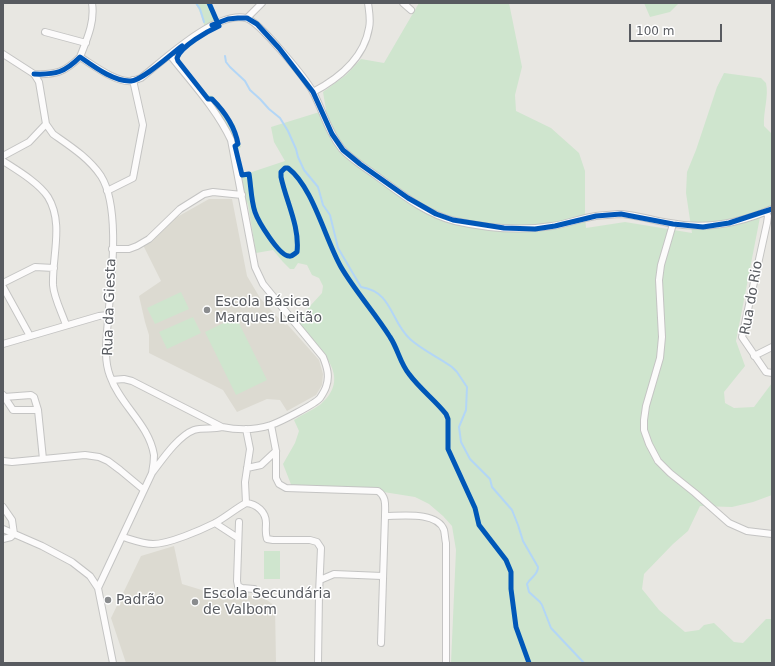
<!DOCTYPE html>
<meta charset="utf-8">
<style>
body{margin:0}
#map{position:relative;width:775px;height:666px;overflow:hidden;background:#e8e7e2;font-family:"DejaVu Sans",sans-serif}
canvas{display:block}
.frame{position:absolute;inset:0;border:4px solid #585b60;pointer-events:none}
.scale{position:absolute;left:629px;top:24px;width:93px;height:18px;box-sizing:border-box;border:2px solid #585b60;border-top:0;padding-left:5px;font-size:12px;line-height:14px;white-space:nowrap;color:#585b60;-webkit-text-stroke:3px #fff;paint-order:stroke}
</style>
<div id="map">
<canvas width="775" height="666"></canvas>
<div class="frame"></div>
<div class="scale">100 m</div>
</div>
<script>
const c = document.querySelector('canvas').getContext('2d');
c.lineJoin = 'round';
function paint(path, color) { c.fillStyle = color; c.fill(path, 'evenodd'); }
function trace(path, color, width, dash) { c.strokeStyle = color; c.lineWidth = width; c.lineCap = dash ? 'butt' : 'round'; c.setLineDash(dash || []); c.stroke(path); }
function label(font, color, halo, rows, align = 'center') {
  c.font = font + ' "DejaVu Sans",sans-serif'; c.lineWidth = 3; c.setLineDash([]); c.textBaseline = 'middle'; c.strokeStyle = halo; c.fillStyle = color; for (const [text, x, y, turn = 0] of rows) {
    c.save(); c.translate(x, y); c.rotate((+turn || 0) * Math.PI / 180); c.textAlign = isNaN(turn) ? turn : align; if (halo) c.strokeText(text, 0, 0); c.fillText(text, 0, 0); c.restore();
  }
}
const education = new Path2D(`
 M 209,199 L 232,199 L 247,276 L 260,298 L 285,325 L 287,324 L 319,360 L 323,374 L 322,385 L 316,395 L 287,411 L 280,400 L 267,399 L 237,412 L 223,390 L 149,353 L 149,335 L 145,322 L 139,296 L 161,281 L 143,245 L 158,235 L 170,221 Z
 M 174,546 L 182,584 L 215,594 L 234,594 L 264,598 L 275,606 L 276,663 L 126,663 L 111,618 L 141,556 Z`);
const green = new Path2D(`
 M 195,3 L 211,3 L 222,26 L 206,34 L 181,53 L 179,58 L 180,61 L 208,95 L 213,96 L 235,125 L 241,147 L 238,149 L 243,175 L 285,161 L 274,142 L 271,127 L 326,110 L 323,92 L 346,75 L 361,59 L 384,63 L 419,3 L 509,3 L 522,67 L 515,95 L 516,111 L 551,128 L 579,153 L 585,171 L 585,216 L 586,228 L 625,222 L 692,233 L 686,193 L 687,172 L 696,150 L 717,87 L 724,73 L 761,78 L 766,83 C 769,97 763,111 764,126 L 772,134 L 772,206 L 761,212 L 736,341 L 745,366 L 724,392 L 725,403 L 734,408 L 754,407 L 772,383 L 772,495 L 753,502 L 732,507 L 700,506 L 688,531 L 673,544 L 644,574 L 642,589 L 659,610 L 685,632 L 699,630 L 704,625 L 714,623 L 734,642 L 743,643 L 766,619 L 772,619 L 772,663 L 451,663 L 456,550 L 452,526 L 443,516 L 429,504 L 415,497 L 371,490 L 292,487 L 283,464 L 295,443 L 299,431 L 294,420 C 303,414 313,410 321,404 C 356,373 313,346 298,321 L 299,318 L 322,293 L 323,286 L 319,278 L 312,275 L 307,265 L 298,263 L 294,269 L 290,269 L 283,262 L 273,250 L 256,253 L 248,205 L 247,202 L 243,201 L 233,139 L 229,130 L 216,108 L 208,104 L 175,56 L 177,52 L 206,30 L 199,10 Z
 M 644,3 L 679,3 L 670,12 L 650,17 Z
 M 181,292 L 189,309 L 155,324 L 147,308 Z
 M 193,317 L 201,333 L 167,349 L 159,332 Z
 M 236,317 L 267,380 L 236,395 L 205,332 Z
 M 264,551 L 280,551 L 280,579 L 264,579 Z`);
const stream = new Path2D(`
 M 196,3 L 200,9 L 204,22
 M 225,56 L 226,62 L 230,67 L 245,81 L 250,90 L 260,99 L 269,109 L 280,118 L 288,131 L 296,149 L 298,157 L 304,170 L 318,187 L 323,205 L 330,215 L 338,248 L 361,287 C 393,292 390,321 410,339 C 422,350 438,357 452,367 L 457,372 L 467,387 L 466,410 L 459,427 L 461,442 L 470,459 L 490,479 L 492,487 L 512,510 L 518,525 L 523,541 L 538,567 C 538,575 531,577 527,584 L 529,592 L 540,602 L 542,605 L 551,628 L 584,663`);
const minor = new Path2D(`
 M 403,3 L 411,10
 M 247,18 L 262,3
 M 45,32 L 86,43
 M 3,54 L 34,74 L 39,82 L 46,124 L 53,134 C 70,146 89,158 101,176 C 121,208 111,281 108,319 C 107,337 103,358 110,376 C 120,405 149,424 154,455 C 154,461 153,468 152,473 L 98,588
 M 80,57 C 87,39 95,22 92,3
 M 34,74 C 56,75 65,72 80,57 C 93,65 116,83 132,81 C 135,80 138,79 141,78 C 164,60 215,11 246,18 C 259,21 306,79 313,92 C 323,111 328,132 342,149 C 351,159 364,167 374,174 C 399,192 425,214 455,221 C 486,228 521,231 552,226 C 567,224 581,218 596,216 C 603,215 611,215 618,214 C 633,214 655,221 670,223 C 704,230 740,223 772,209
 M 313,92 C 338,79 364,58 369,28 C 371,20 369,11 368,3
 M 3,156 L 29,142 L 46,124
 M 3,161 C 17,170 39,183 48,197 C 64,223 52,256 53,285 C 54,298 62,313 66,325
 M 107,191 L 133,178 L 143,125 L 133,80
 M 766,212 L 768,216 L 767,223 L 742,337 L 766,372 L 772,373
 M 673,224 L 661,265 L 659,280 L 662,337 L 660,358 L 646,406 L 644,420 L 644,430 L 649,444 L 658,461 L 670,473 L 695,493 L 729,523 L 747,531 L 772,534
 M 112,249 L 129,249 L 137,246 L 149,239 L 180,209 L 204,194 L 213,192 L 242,195
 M 3,283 L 35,267 L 54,268
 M 3,287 L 30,336
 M 3,344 L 99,316 L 108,315
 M 754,356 L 772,347
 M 112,380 L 124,379 L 132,381 L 222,427 C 237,430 256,430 271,425 C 280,422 315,404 320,398 C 322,395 325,390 326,387 C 330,376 327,367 323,357 L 263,284 L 255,267 L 231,140 C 216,108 191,82 170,55
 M 3,395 L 13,410 L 38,410 L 43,459
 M 4,397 L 31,395 L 34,397 L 38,410
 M 271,425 L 276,451 L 276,478 L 279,484 L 286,488 L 378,491 C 387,497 385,506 385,516 C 401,516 437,511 444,530 C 445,534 445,539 446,543 L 446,663
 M 3,461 L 12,462 L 85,455 L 99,457 L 108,461 L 120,470 L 144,490
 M 247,468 L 261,465 L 276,451
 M 152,473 C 162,460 178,436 194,430 C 203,427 213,430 222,427
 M 246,503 C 257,504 266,512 266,523 C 266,529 265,533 267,539 L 273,540 L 310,540 L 317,542 L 321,548 L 319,594 L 318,663
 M 3,507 L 12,520 L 14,534 L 11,537 L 3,539
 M 239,522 L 237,581 L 238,586 L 242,588 L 254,589
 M 215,523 L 238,538
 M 3,529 L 42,546 L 72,562 L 90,576 L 98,588 L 113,663
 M 123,537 C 133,540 143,544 153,544 C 169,544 201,530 215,523 C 226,517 235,509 246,503 L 245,482 L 250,449 L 246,429
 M 320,580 L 334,574 L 382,576
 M 381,643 L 385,516`);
const cycleway = new Path2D(`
 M 209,3 L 219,26 C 208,31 181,46 177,58 L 178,61 L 208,99 L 212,99 C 224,111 235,127 238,144 L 235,146 L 242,175 L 249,174 C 251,186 251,200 255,212 C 258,221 279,256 289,256 C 292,257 294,254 297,252 C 300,227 286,201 281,177 L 281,172 L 285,168 L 288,168 C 313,187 325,239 341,267 C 355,291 375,313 390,337 C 398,349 400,363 409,374 C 420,389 435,400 446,414 L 448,419 L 448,449 L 475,508 L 479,525 L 506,560 L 511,572 L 511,589 L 516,627 L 529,663
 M 212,25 L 228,19 L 238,18 L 247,18 L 257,24 L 279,48 L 313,92 L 332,134 L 343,150 L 360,164 L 408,198 L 436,214 L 453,220 L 504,228 L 535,229 L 555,226 L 596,216 L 621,214 L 673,224 L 703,227 L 729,223 L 772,209
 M 34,74 C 56,75 65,72 80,57 C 93,66 114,82 131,81 C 143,80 171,54 182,46`);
const markers = [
 [207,310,4,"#8a8c8e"],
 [108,600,4,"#8a8c8e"],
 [195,602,4,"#8a8c8e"]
];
const streetNames = [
 ["Rua do Rio",752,298,-80],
 ["Rua da Giesta",110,307,-88]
];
const poiNames = [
 ["Escola Básica",215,302],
 ["Marques Leitão",215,318],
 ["Escola Secundária",203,594],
 ["de Valbom",203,610],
 ["Padrão",116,600]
];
paint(education, '#dcdad1');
paint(green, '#cfe5ce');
trace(stream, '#b3d6f6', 2);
trace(minor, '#c4c4c3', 8);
trace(minor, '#fcfbfb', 6);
trace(cycleway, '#0057b8', 5);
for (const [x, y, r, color] of markers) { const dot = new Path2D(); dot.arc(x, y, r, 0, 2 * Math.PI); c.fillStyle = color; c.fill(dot); trace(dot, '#fff', 1.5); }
label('14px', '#585b60', '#fff', streetNames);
label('14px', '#585b60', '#fff', poiNames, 'left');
</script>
